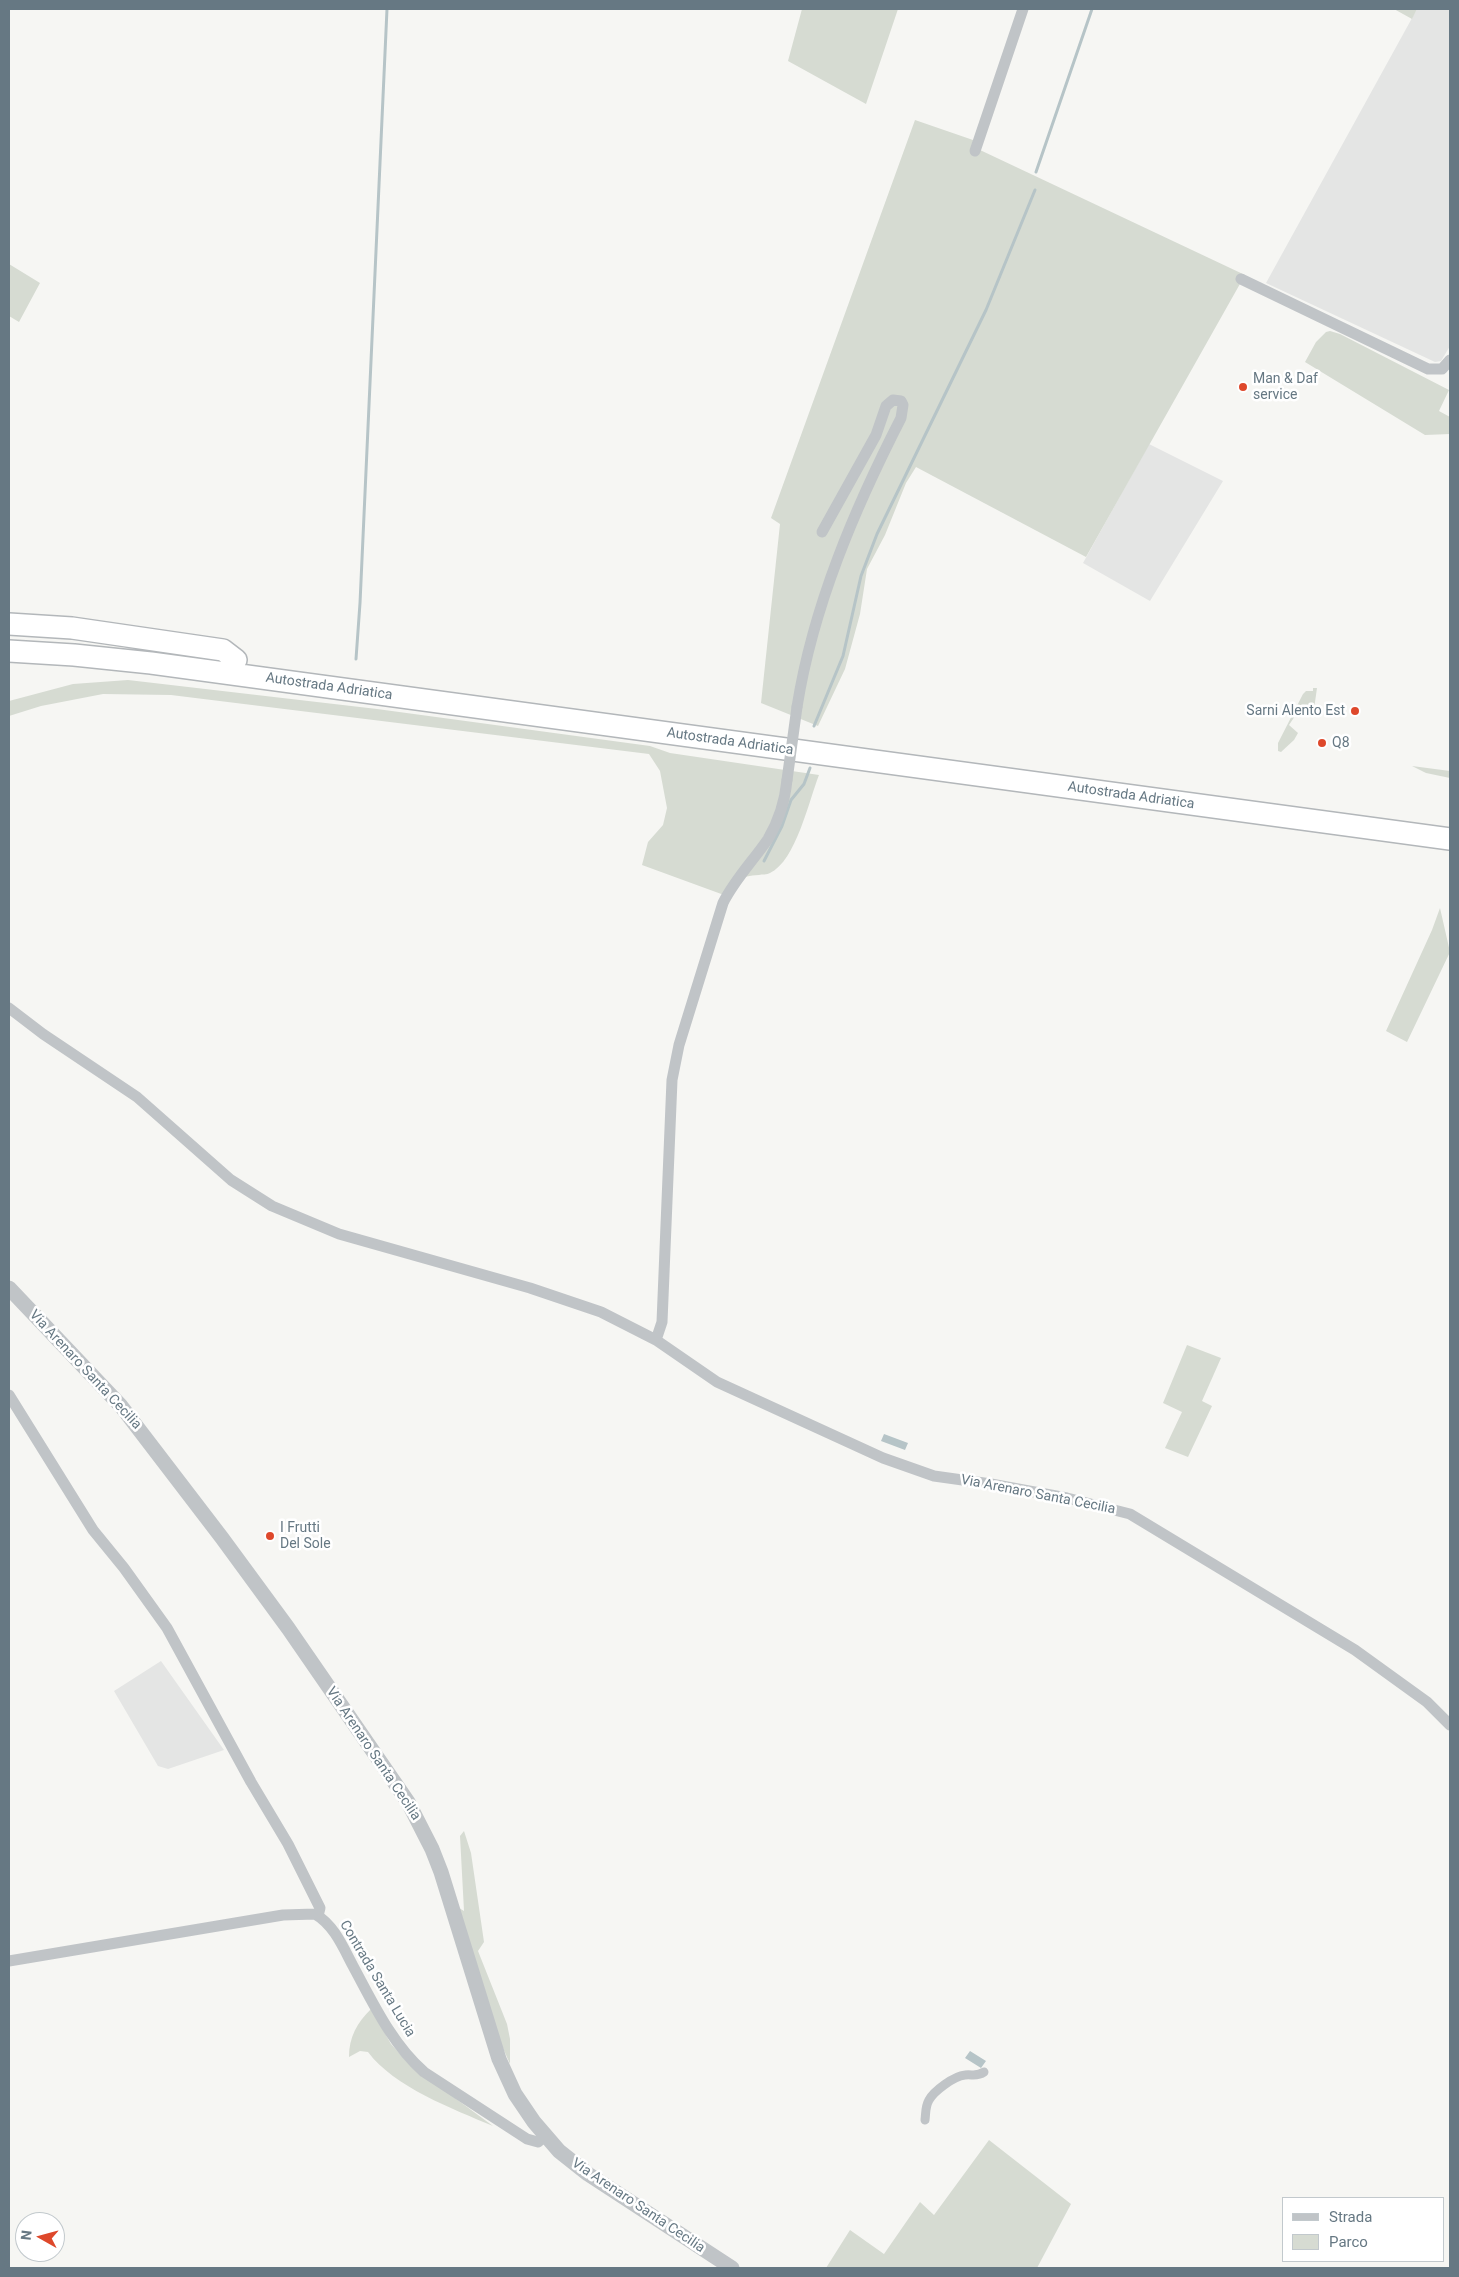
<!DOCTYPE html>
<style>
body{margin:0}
#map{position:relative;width:1459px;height:2277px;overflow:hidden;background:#f6f6f3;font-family:Roboto,sans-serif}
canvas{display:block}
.frame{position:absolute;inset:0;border:10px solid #667883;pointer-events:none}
.legend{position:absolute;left:1282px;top:2197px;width:162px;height:65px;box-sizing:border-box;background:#fff;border:1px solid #c2c9cd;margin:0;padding:6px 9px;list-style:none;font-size:15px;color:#667883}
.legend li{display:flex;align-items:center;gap:10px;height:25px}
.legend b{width:25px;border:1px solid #c2c9cd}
.north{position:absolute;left:15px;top:2212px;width:50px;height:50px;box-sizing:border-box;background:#fff;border:1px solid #c2c9cd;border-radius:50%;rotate:277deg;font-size:14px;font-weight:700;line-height:20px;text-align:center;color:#667883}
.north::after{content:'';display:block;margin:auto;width:18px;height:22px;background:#de482b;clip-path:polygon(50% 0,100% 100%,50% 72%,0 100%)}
</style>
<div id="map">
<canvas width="1459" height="2277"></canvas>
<div class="frame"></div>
<ul class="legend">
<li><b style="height:6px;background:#c0c4c7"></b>Strada</li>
<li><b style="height:14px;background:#d6dbd2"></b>Parco</li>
</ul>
<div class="north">N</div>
</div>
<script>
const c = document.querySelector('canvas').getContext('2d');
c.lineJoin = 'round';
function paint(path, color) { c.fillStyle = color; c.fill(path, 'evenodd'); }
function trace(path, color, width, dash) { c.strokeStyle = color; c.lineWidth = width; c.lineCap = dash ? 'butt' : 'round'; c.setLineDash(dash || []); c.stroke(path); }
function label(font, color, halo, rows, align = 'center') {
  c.font = font + ' Roboto,sans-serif'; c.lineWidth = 5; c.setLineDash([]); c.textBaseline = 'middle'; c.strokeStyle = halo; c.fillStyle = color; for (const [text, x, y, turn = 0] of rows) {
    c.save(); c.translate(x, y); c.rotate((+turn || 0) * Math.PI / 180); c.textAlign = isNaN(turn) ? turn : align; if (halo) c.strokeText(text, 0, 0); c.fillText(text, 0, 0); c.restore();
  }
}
const built = new Path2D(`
 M 1417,9 L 1450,9 L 1450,346 L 1441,361 L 1435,362 L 1266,283 Z
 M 1149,444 L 1223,481 L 1150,601 L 1083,563 Z
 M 161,1661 L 224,1750 L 168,1769 L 158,1766 L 114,1691 Z`);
const green = new Path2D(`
 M 802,9 L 898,9 L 866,104 L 788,61 Z
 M 1394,9 L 1417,9 L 1412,19 Z
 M 915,120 L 973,140 L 980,150 L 1245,275 L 1086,557 L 916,467 L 906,483 L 885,535 L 867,569 L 860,614 L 845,669 L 818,726 L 761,703 L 780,524 L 771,518 Z
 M 9,264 L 40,283 L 19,322 L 9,316 Z
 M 1330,331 L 1340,334 L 1449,390 L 1439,411 L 1450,417 L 1450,434 L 1425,435 L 1305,362 L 1316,342 L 1326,332 Z
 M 128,680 L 377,709 L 650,746 L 670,753 L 819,775 C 809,800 796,861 770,873 C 767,875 762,874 759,875 C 740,876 735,880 724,895 L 642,865 L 648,842 L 663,825 L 667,808 L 660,771 L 649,754 L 171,695 L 103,694 L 41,706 L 9,716 L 9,701 L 73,684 Z
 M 1313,688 L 1317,688 L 1314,709 L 1310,714 L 1297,713 L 1289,725 L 1298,733 L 1294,740 L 1281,752 L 1278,751 L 1278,743 L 1303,694 L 1306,691 L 1313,691 Z
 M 1412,766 L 1450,771 L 1450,778 L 1426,773 Z
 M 1440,908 L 1450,952 L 1407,1042 L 1386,1031 L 1432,930 Z
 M 1187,1345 L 1221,1358 L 1202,1401 L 1212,1406 L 1188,1457 L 1165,1448 L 1182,1412 L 1163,1403 Z
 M 464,1831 L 471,1853 L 484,1942 L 478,1951 L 507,2024 L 510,2039 L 510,2064 L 499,2039 L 459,1908 L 464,1911 L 460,1836 Z
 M 371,2009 L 391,2044 L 410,2065 L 493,2126 C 453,2109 394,2087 368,2052 L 360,2051 L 349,2057 C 349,2037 357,2023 371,2009 Z
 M 989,2140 L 1071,2204 L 1037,2268 L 826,2268 L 850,2230 L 884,2254 L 920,2202 L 934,2215 Z`);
const water = new Path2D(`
 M 884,1434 L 908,1443 L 905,1450 L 881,1441 Z
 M 970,2051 L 986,2061 L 981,2068 L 965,2058 Z`);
const stream = new Path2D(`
 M 1036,172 L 1092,9
 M 356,659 L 360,603 L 387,9
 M 814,726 L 843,656 L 861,576 L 877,534 L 986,310 L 1035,190
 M 764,861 L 782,826 L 791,800 L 804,784 L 810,768`);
const pedestrian = new Path2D(`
 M 925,2120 C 926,2113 925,2107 929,2100 C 934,2091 954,2076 965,2075 C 972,2074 977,2077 984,2072`);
const minor = new Path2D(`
 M 975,151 L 1023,9
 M 1241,279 L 1428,369 L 1442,369 L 1450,360
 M 797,707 C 813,606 855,508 901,418 L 903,405 L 901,401 L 893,400 L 886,406 L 876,435 L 822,532
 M 9,1008 L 43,1034 L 137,1097 L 231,1180 L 272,1206 L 339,1234 L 530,1288 L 601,1312 L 656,1340 L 717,1382 L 883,1458 L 934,1476 L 991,1484 L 1067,1498 L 1130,1514 L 1355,1650 L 1427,1702 L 1450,1725
 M 656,1340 L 662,1322 L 672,1080 L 679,1045 L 723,903 C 735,879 753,861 768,839 C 778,822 785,800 787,780
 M 9,1395 L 93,1530 L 124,1568 L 167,1628 L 251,1782 L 288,1844 L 320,1908 L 318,1916
 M 9,1961 L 283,1915 L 315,1914 C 334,1925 343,1947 353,1966 C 373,2003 392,2044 424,2072 L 527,2139 L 538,2142 L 545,2136`);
const tertiary = new Path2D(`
 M 9,1288 L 121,1406 L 222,1538 L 288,1628 L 408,1802 L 432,1849 L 441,1872 L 499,2059 L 515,2094 L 534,2122 L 559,2151 L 588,2174 L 732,2268`);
const motorway = new Path2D(`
 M 9,624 L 72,628 L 223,650 L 236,660
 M 9,651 L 74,655 L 151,663 L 1450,839`);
const minorBridge = new Path2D(`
 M 787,780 L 797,707`);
const markers = [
 [1243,387,5,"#de482b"],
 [1355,711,5,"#de482b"],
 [1322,743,5,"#de482b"],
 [270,1536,5,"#de482b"]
];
const poiNames = [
 ["Man & Daf",1253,379],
 ["service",1253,395],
 ["Sarni Alento Est",1345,711,"right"],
 ["Q8",1332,743],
 ["I Frutti",280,1528],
 ["Del Sole",280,1544]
];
const streetNames = [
 ["Autostrada Adriatica",329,687,8],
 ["Autostrada Adriatica",730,742,8],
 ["Autostrada Adriatica",1131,796,8],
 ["Via Arenaro Santa Cecilia",85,1370,47],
 ["Via Arenaro Santa Cecilia",1038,1495,11],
 ["Via Arenaro Santa Cecilia",373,1754,56],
 ["Contrada Santa Lucia",377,1979,59],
 ["Via Arenaro Santa Cecilia",638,2206,34]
];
paint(built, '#e4e5e4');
paint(green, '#d6dbd2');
paint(water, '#b6c4c7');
trace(stream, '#b6c4c7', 3);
trace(motorway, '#b3b7ba', 24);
trace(pedestrian, '#c0c4c7', 9);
trace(minor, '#c0c4c7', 11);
trace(tertiary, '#c0c4c7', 15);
trace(motorway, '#fff', 21);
trace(minorBridge, '#c0c4c7', 11);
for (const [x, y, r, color] of markers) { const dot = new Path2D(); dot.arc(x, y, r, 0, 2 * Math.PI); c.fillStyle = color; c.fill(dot); trace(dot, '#fff', 2); }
label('14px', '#667883', '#fff', poiNames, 'left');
label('14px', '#667883', '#fff', streetNames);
</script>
